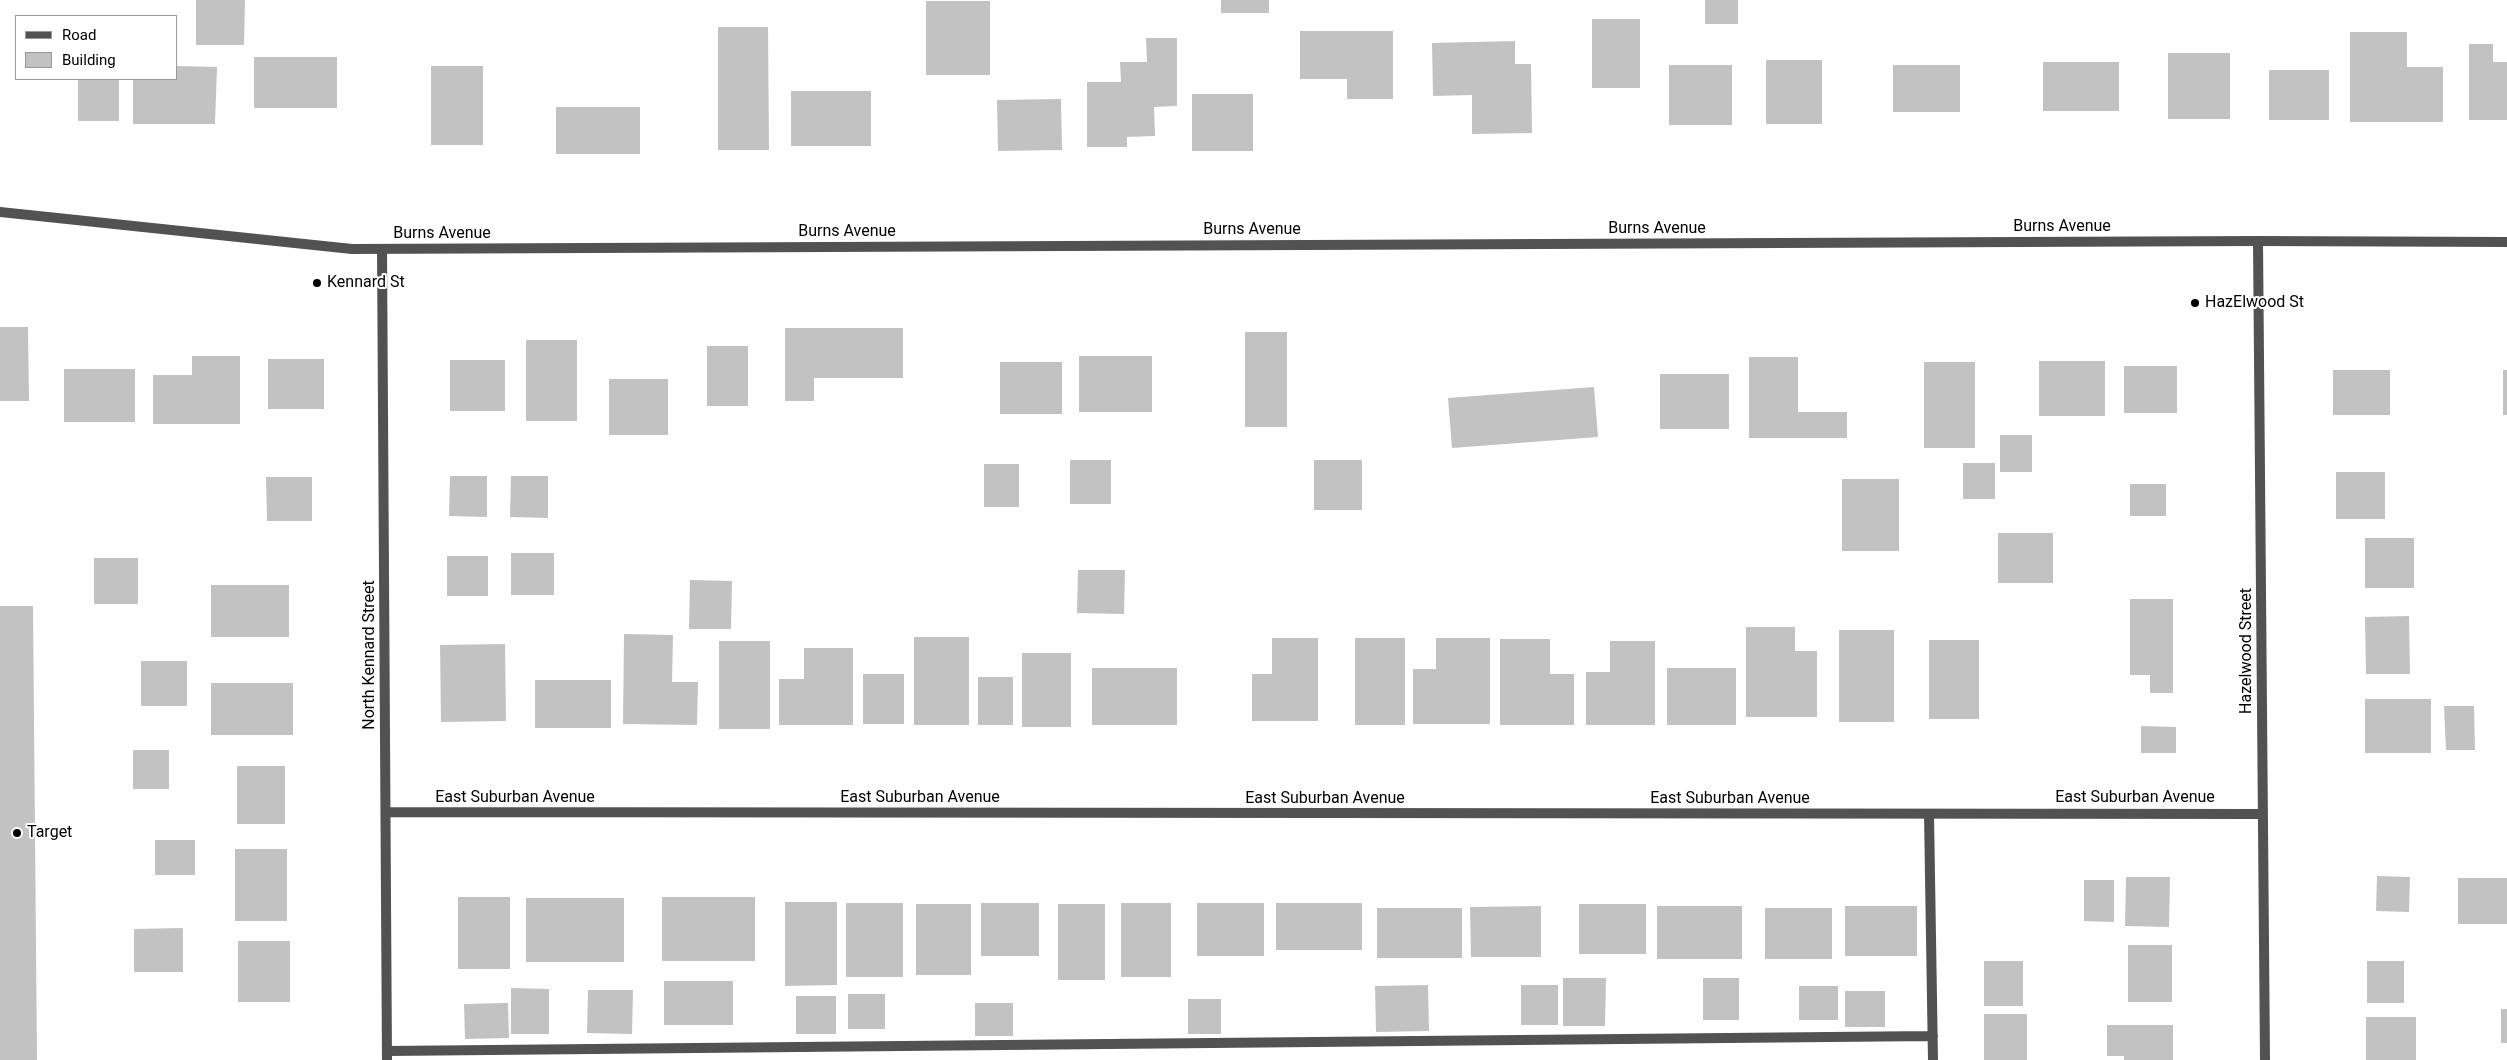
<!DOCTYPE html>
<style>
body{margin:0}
#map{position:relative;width:2507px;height:1060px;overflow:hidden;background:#fff;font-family:Roboto,sans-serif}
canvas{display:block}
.legend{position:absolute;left:15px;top:15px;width:162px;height:65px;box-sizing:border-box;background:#fff;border:1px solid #999;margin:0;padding:6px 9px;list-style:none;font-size:15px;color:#000}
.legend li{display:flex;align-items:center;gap:10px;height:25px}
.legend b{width:25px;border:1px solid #999}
</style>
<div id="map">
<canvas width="2507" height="1060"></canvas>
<ul class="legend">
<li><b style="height:6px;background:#525252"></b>Road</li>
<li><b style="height:14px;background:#c2c2c2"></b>Building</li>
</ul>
</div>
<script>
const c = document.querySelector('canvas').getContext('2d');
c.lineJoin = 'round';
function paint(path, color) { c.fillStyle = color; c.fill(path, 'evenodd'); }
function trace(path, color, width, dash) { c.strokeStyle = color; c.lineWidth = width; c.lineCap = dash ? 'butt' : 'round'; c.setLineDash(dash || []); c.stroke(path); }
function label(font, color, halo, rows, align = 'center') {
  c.font = font + ' Roboto,sans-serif'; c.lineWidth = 4; c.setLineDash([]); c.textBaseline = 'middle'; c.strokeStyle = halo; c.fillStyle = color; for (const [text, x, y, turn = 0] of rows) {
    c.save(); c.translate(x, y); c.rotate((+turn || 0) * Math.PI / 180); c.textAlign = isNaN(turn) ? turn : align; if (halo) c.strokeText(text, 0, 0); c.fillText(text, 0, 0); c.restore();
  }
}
const building = new Path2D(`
 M 196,0 L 245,0 L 244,45 L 196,45 Z
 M 1221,0 L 1269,0 L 1269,13 L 1221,13 Z
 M 1705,0 L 1738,0 L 1738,24 L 1705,24 Z
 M 926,1 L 990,1 L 990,75 L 926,75 Z
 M 1592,19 L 1640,19 L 1640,88 L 1592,88 Z
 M 718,27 L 768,27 L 769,150 L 718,150 Z
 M 1300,31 L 1393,31 L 1393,99 L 1347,99 L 1347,79 L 1300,79 Z
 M 2350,32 L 2407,32 L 2407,67 L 2443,67 L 2443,122 L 2350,122 Z
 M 1146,38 L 1177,38 L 1177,106 L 1154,107 L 1155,136 L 1127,137 L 1127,147 L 1087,147 L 1087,82 L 1121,82 L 1120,62 L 1147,62 Z
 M 1515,41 L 1515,64 L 1531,64 L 1532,133 L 1472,134 L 1472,95 L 1433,96 L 1432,43 Z
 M 2469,44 L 2493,44 L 2493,62 L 2507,62 L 2507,120 L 2469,120 Z
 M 2168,53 L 2230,53 L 2230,119 L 2168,119 Z
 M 254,57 L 337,57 L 337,108 L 254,108 Z
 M 1766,60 L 1822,60 L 1822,124 L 1766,124 Z
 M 2043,62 L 2119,62 L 2119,111 L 2043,111 Z
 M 1669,65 L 1732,65 L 1732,125 L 1669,125 Z
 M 1893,65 L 1960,65 L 1960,112 L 1893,112 Z
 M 176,66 L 217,67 L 215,124 L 133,124 L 133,79 L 176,79 Z
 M 431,66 L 483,66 L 483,145 L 431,145 Z
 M 2269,70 L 2329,70 L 2329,120 L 2269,120 Z
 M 78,79 L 119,79 L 119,121 L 78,121 Z
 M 791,91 L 871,91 L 871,146 L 791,146 Z
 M 1192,94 L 1253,94 L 1253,151 L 1192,151 Z
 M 1061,99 L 1062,150 L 998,151 L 997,100 Z
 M 556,107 L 640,107 L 640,154 L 556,154 Z
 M 0,327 L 28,327 L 29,401 L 0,401 Z
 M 785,328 L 903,328 L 903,378 L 814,378 L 814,401 L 785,401 Z
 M 1245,332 L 1287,332 L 1287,427 L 1245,427 Z
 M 526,340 L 577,340 L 577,421 L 526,421 Z
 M 707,346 L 748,346 L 748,406 L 707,406 Z
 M 192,356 L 240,356 L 240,424 L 153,424 L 153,375 L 192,375 Z
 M 1079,356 L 1152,356 L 1152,412 L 1079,412 Z
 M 1749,357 L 1798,357 L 1798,412 L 1847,412 L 1847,438 L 1749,438 Z
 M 268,359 L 324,359 L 324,409 L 268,409 Z
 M 450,360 L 505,360 L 505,411 L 450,411 Z
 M 2039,361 L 2105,361 L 2105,416 L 2039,416 Z
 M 1000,362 L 1062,362 L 1062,414 L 1000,414 Z
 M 1924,362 L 1975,362 L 1975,448 L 1924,448 Z
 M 2124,366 L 2177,366 L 2177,413 L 2124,413 Z
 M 64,369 L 135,369 L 135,422 L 64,422 Z
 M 2333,370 L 2390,370 L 2390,415 L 2333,415 Z
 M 2503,370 L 2507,370 L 2507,415 L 2503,415 Z
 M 1660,374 L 1729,374 L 1729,429 L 1660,429 Z
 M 609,379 L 668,379 L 668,435 L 609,435 Z
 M 1594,387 L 1598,437 L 1452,448 L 1448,398 Z
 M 2000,435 L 2032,435 L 2032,472 L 2000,472 Z
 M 1070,460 L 1111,460 L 1111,504 L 1070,504 Z
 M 1314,460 L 1362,460 L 1362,510 L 1314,510 Z
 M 1963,463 L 1995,463 L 1995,499 L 1963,499 Z
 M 984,464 L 1019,464 L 1019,507 L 984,507 Z
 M 2336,472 L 2385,472 L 2385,519 L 2336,519 Z
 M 450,476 L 487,476 L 487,517 L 449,516 Z
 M 511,476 L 548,476 L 548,518 L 510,517 Z
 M 266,477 L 312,477 L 312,521 L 267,521 Z
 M 1842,479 L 1899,479 L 1899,551 L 1842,551 Z
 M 2130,484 L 2166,484 L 2166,516 L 2130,516 Z
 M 1998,533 L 2053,533 L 2053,583 L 1998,583 Z
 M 2365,538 L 2414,538 L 2414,588 L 2365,588 Z
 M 511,553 L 554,553 L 554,595 L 511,595 Z
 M 447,556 L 488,556 L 488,596 L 447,596 Z
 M 94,558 L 138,558 L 138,604 L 94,604 Z
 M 1078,570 L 1125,570 L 1124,614 L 1077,613 Z
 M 690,580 L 732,581 L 731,629 L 689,629 Z
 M 211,585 L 289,585 L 289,637 L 211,637 Z
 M 2130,599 L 2173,599 L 2173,693 L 2150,693 L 2150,675 L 2130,675 Z
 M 0,606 L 33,606 L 37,1060 L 0,1060 Z
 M 2409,616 L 2410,674 L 2366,674 L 2365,617 Z
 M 1746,627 L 1795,627 L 1795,651 L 1817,651 L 1817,717 L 1746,717 Z
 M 1839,630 L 1894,630 L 1894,722 L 1839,722 Z
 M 624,634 L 673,635 L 672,682 L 698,682 L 697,725 L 623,724 Z
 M 914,637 L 969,637 L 969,725 L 914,725 Z
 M 1272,638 L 1318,638 L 1318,721 L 1252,721 L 1252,674 L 1272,674 Z
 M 1355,638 L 1405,638 L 1405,725 L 1355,725 Z
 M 1436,638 L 1490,638 L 1490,724 L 1413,724 L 1413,669 L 1436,669 Z
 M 1500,639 L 1550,639 L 1550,674 L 1574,674 L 1574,725 L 1500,725 Z
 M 1929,640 L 1979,640 L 1979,719 L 1929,719 Z
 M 719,641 L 770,641 L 770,729 L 719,729 Z
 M 1610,641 L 1655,641 L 1655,725 L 1586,725 L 1586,672 L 1610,672 Z
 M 505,644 L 506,721 L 441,722 L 440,645 Z
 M 804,648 L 853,648 L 853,725 L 779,725 L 779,679 L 804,679 Z
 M 1022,653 L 1071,653 L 1071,727 L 1022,727 Z
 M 141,661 L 187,661 L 187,706 L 141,706 Z
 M 1092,668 L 1177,668 L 1177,725 L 1092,725 Z
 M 1667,668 L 1736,668 L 1736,725 L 1667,725 Z
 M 863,674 L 904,674 L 904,724 L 863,724 Z
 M 978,677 L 1013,677 L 1013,725 L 978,725 Z
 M 535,680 L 611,680 L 611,728 L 535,728 Z
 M 211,683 L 293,683 L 293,735 L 211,735 Z
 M 2365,699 L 2431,699 L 2431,753 L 2365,753 Z
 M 2444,706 L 2474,706 L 2475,750 L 2446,750 Z
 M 2141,726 L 2176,727 L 2176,753 L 2141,753 Z
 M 133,750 L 169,750 L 169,789 L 133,789 Z
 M 237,766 L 285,766 L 285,824 L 237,824 Z
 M 155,840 L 195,840 L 195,875 L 155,875 Z
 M 235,849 L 287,849 L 287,921 L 235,921 Z
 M 2377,876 L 2410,877 L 2409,912 L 2376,911 Z
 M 2126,877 L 2170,877 L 2169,927 L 2125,926 Z
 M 2458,878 L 2507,878 L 2507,924 L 2458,924 Z
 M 2084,880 L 2114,880 L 2114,922 L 2084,921 Z
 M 458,897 L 510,897 L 510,969 L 458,969 Z
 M 662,897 L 755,897 L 755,961 L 662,961 Z
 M 526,898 L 624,898 L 624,962 L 526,962 Z
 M 785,902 L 837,902 L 837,985 L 785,986 Z
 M 846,903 L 903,903 L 903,977 L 846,977 Z
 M 981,903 L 1039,903 L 1039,956 L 981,956 Z
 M 1121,903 L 1171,903 L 1171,977 L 1121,977 Z
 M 1197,903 L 1264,903 L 1264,956 L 1197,956 Z
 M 1276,903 L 1362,903 L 1362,950 L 1276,950 Z
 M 916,904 L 971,904 L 971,975 L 916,975 Z
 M 1058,904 L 1105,904 L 1105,980 L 1058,980 Z
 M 1579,904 L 1646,904 L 1646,954 L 1579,954 Z
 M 1541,906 L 1541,957 L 1471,957 L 1470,907 Z
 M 1657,906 L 1742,906 L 1742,959 L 1657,959 Z
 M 1845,906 L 1917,906 L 1917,956 L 1845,956 Z
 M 1377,908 L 1462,908 L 1462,958 L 1377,958 Z
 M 1765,908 L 1832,908 L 1832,959 L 1765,959 Z
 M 183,928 L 183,972 L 134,972 L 134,929 Z
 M 238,941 L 290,941 L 290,1002 L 238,1002 Z
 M 2128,945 L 2172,945 L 2172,1002 L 2128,1002 Z
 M 1984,961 L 2023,961 L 2023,1006 L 1984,1006 Z
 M 2367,961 L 2404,961 L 2404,1003 L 2367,1003 Z
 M 1563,978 L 1606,978 L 1605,1026 L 1563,1026 Z
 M 1703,978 L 1739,978 L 1739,1020 L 1703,1020 Z
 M 664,981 L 733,981 L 733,1025 L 664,1025 Z
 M 1428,985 L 1429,1031 L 1376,1032 L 1375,986 Z
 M 1521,985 L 1558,985 L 1558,1025 L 1521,1025 Z
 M 1799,986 L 1838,986 L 1838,1020 L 1799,1020 Z
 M 511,988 L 549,989 L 549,1034 L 511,1034 Z
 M 588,990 L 633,990 L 632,1034 L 587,1033 Z
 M 1845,991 L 1885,991 L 1885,1027 L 1845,1027 Z
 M 848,994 L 885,994 L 885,1029 L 848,1029 Z
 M 796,996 L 836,996 L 836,1034 L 796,1034 Z
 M 1188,999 L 1221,999 L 1221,1034 L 1188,1034 Z
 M 508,1003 L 509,1038 L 465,1039 L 464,1004 Z
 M 975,1003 L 1013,1003 L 1013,1036 L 975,1036 Z
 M 2501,1009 L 2507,1009 L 2507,1043 L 2501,1043 Z
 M 1984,1014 L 2027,1014 L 2027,1060 L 1984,1060 Z
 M 2366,1017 L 2416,1017 L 2416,1060 L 2366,1060 Z
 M 2107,1025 L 2173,1025 L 2173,1060 L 2124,1060 L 2124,1056 L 2107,1056 Z`);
const service = new Path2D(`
 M 1929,814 L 1933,1060
 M 387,1051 L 1933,1036`);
const minor = new Path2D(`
 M 2258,241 L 2265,1060
 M 382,249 L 387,1060
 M 387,812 L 2263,814`);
const tertiary = new Path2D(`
 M 0,212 L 352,249 L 2258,241 L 2507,242`);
const markers = [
 [317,283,5,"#000"],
 [2195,303,5,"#000"],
 [17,833,5,"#000"]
];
const streetNames = [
 ["Burns Avenue",2062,227],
 ["Burns Avenue",1657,229],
 ["Burns Avenue",1252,230],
 ["Burns Avenue",847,232],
 ["Burns Avenue",442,234],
 ["Hazelwood Street",2247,651,-90],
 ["North Kennard Street",370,655,-90],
 ["East Suburban Avenue",515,798],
 ["East Suburban Avenue",920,798],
 ["East Suburban Avenue",2135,798],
 ["East Suburban Avenue",1325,799],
 ["East Suburban Avenue",1730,799]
];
const poiNames = [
 ["Kennard St",327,283],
 ["HazElwood St",2205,303],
 ["Target",27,833]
];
paint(building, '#c2c2c2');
trace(service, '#525252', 10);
trace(minor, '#525252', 10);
trace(tertiary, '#525252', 10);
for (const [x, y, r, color] of markers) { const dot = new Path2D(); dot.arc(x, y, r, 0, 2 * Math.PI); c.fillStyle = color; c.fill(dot); trace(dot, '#fff', 2); }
label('16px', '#000', '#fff', streetNames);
label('16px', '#000', '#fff', poiNames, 'left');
</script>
